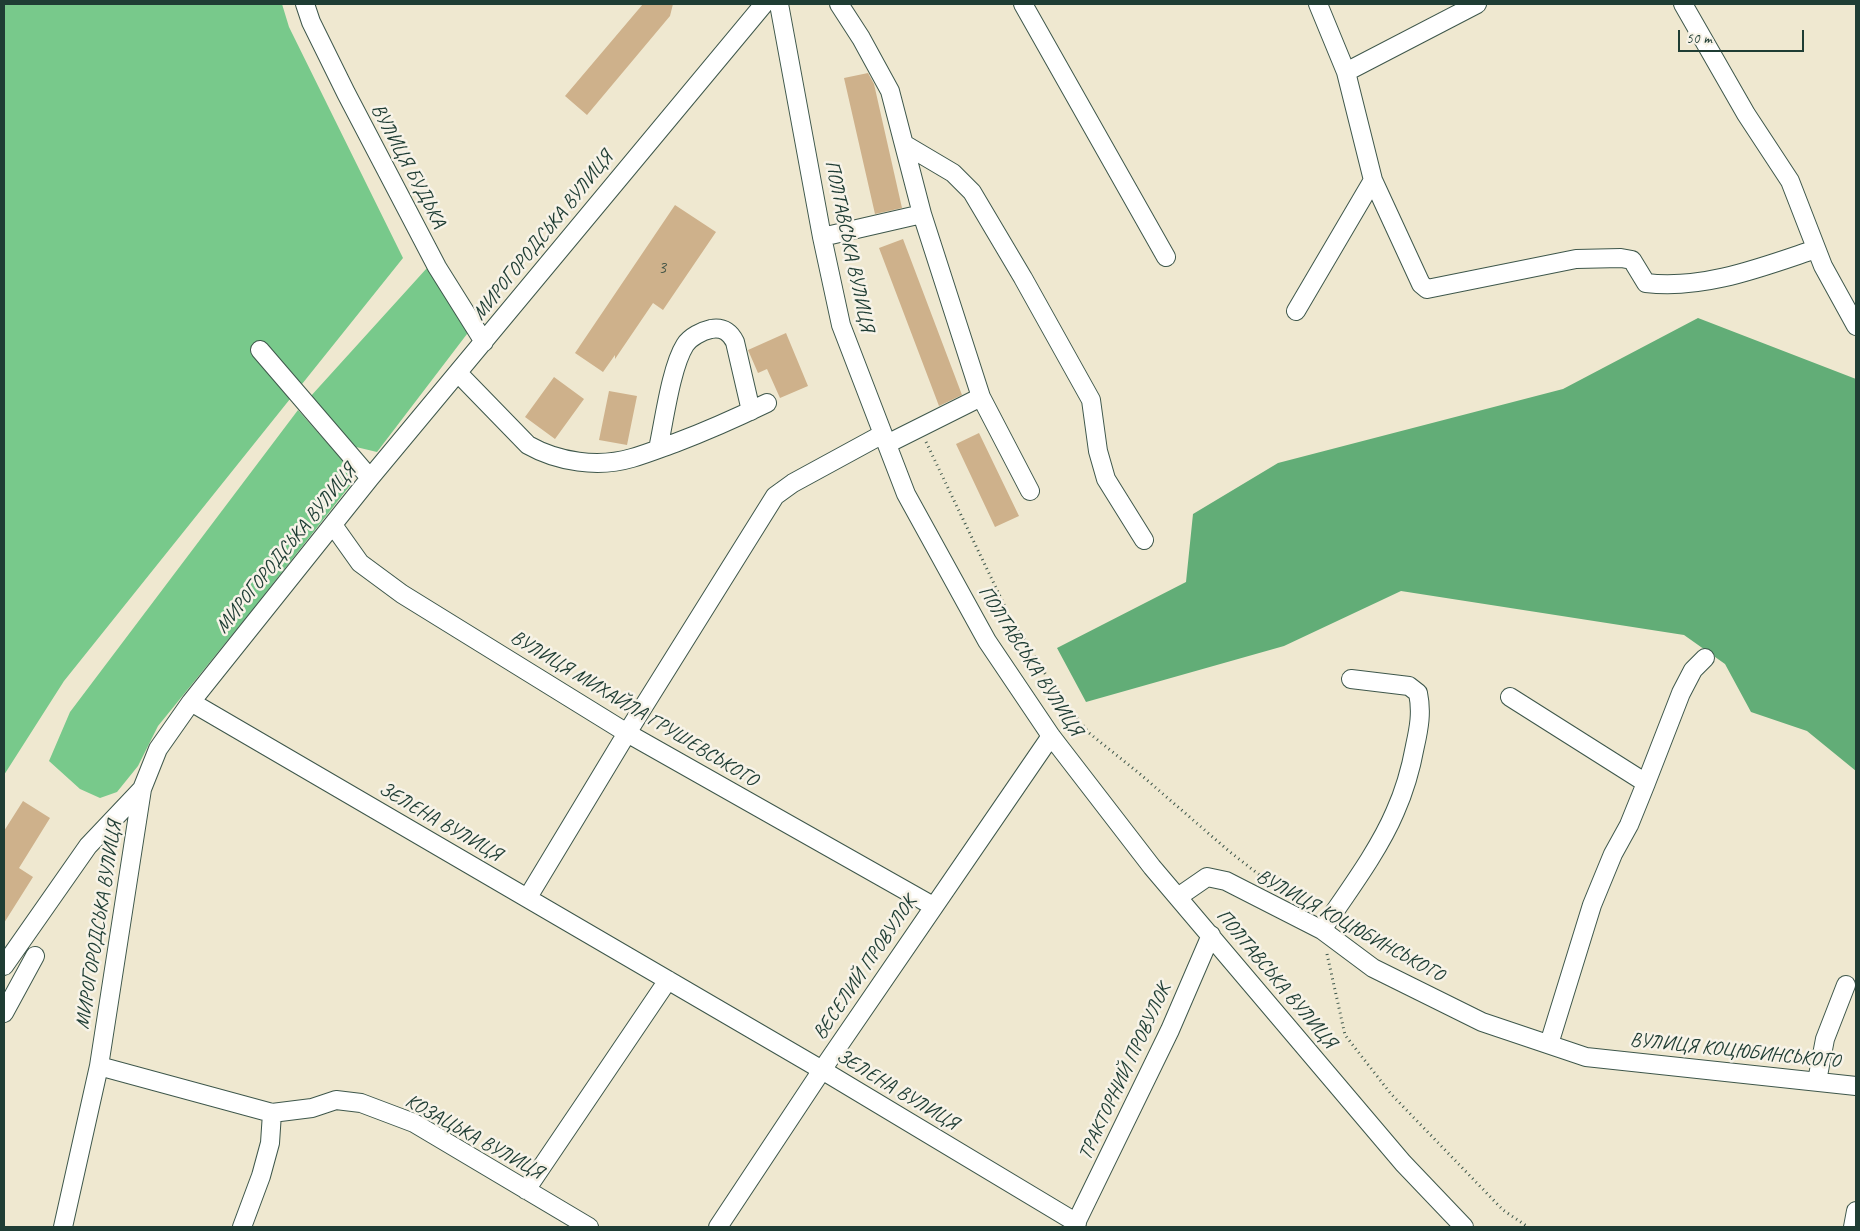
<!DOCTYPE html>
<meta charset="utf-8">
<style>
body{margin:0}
#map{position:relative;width:1860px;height:1231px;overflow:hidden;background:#efe8d0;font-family:Caveat,sans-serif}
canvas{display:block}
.frame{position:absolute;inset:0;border:5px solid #1f3d34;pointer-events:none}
.scale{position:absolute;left:1678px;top:30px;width:126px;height:22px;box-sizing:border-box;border:2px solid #1f3d34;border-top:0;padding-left:6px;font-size:15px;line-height:18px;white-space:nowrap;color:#1f3d34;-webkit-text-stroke:4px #f7f3e8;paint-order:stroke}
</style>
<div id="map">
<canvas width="1860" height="1231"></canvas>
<div class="frame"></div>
<div class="scale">50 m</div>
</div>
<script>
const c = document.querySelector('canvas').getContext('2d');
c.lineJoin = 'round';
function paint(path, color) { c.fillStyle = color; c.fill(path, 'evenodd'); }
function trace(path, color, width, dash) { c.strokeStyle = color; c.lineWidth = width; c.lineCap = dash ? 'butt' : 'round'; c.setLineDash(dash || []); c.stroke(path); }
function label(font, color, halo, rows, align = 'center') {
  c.font = font + ' Caveat,sans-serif'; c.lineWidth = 5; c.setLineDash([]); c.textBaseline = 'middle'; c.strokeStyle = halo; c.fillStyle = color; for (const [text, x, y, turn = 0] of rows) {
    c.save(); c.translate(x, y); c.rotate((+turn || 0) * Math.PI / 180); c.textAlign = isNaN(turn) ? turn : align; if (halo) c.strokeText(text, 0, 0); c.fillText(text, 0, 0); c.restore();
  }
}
const green = new Path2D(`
 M 4,4 L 282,4 L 289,27 L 403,258 L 64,681 L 4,775 Z
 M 427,268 L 466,324 L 467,334 L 377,452 L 356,447 L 341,432 L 310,397 Z
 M 298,410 L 345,463 L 352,483 L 249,614 L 158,726 L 138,766 L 117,792 L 100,798 L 80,789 L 49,761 L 70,712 Z`);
const forest = new Path2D(`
 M 1698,318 L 1856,379 L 1856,771 L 1807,731 L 1751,712 L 1725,664 L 1684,635 L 1401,591 L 1284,646 L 1086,702 L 1057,648 L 1186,582 L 1193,514 L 1278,463 L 1563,389 Z`);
const building = new Path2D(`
 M 643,4 L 673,4 L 670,16 L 587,115 L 565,96 Z
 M 868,73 L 874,84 L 902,208 L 875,214 L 844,78 Z
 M 675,205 L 716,232 L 663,310 L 653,303 L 615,359 L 615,355 L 603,372 L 575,353 Z
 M 903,239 L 962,395 L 939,406 L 879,248 Z
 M 786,333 L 808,386 L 780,398 L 767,369 L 758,373 L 748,350 Z
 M 554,377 L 584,399 L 555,439 L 525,417 Z
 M 609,391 L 637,396 L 627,445 L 599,440 Z
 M 979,433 L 1019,516 L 995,527 L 956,444 Z
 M 23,801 L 50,818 L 19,868 L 33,877 L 4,923 L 4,831 Z`);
const path = new Path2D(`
 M 926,442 L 1009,615 L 1057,693 L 1089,733 L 1140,774 L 1230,852 L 1271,884
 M 1327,954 L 1345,1035 L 1391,1094 L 1503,1210 L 1528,1227`);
const minor = new Path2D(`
 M 305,4 L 311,22 L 346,93 L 437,267 L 484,342
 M 779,4 L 822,237 L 841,325 L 906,494 L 987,641 L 1051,736 L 1152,867 L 1403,1163 L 1464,1227
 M 1023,4 L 1166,257
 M 1318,4 L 1346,72 L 1373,180 L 1421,284 L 1427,289 L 1576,259 L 1621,258 L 1632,260 L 1646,283 C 1704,290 1762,267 1816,249
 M 1683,4 L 1746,114 L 1790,181 L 1823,266 L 1856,326
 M 1346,72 L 1477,4
 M 904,144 L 953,173 L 972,192 L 1023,278 L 1091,400 L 1098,451 L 1106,479 L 1144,540
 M 822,237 L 922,214 L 890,91 L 861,38 L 839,4
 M 1296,311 L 1373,180
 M 260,350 L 370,478
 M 458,373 L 528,445 C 558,462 598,468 632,458 C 646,454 661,448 675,443 C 707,431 736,418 767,403
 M 981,397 L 1030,491
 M 887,444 L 981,397 L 922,214
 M 658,449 C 664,422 671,367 685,345 C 690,337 702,331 711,329 C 723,327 730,332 735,342 L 751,411
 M 333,525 L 360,563 L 402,594 L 627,733 L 933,906
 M 1510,697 L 1646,783 L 1681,693 L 1693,670 L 1705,658
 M 191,702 L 822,1070 L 1077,1223
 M 528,897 L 627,733 L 775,496 L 793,483 L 883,434
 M 1178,897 L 1207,877 L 1226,881 L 1322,930 L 1373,968 L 1482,1022 L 1586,1057 L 1856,1086
 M 1322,930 C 1346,894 1378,852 1395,812 C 1404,792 1411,768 1415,746 C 1419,728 1422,712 1418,693 L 1409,686 L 1351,679
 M 4,966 L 88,846 L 142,789
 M 4,1013 L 35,956
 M 1549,1044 L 1592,905 L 1613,854 L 1629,825 L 1646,783
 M 99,1066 L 272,1113 L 312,1108 L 336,1100 L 361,1103 L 414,1123 L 589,1227
 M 1817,1081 L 1825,1039 L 1846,985
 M 526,1190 L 668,980
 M 63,1227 L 99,1066 L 142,789 L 158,749 L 191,702 L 370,478 L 764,4
 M 242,1227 L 261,1176 L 270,1143 L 272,1113
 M 718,1227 L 822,1070 L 1051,736
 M 1074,1227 L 1170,1030 L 1211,935
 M 1853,1227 L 1856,1211`);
const numberNames = [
 ["3",662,268]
];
const streetNames = [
 ["ВУЛИЦЯ БУДЬКА",408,166,62],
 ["МИРОГОРОДСЬКА ВУЛИЦЯ",543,236,-51],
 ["ПОЛТАВСЬКА ВУЛИЦЯ",849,246,78],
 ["МИРОГОРОДСЬКА ВУЛИЦЯ",286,549,-51],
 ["ПОЛТАВСЬКА ВУЛИЦЯ",1030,661,57],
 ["ВУЛИЦЯ МИХАЙЛА ГРУШЕВСЬКОГО",634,709,31],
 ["ЗЕЛЕНА ВУЛИЦЯ",440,822,30],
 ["МИРОГОРОДСЬКА ВУЛИЦЯ",99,925,-81],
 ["ВУЛИЦЯ КОЦЮБИНСЬКОГО",1350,926,29],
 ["ВЕСЕЛИЙ ПРОВУЛОК",865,968,-56],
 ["ПОЛТАВСЬКА ВУЛИЦЯ",1276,979,50],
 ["ВУЛИЦЯ КОЦЮБИНСЬКОГО",1735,1051,6],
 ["ТРАКТОРНИЙ ПРОВУЛОК",1125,1072,-65],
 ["ЗЕЛЕНА ВУЛИЦЯ",897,1090,31],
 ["КОЗАЦЬКА ВУЛИЦЯ",474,1137,29]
];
paint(green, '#78c98b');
paint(forest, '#62ad77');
paint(building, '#ceb18b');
trace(minor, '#3e574b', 20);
trace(path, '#3e574b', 3, [1, 4]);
trace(minor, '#fff', 18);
label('18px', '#4b5a4a', null, numberNames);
label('20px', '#1f3d34', '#f7f3e8', streetNames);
</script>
